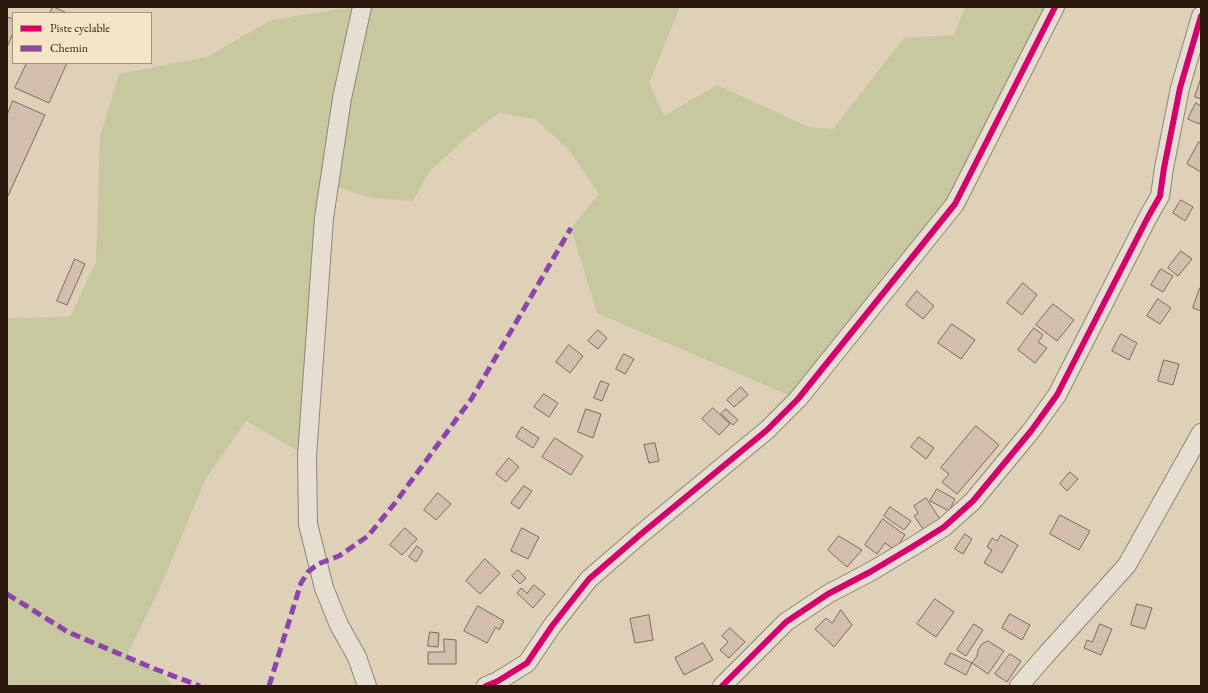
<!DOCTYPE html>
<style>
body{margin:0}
#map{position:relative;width:1208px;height:693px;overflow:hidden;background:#dfd1b8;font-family:"EB Garamond",serif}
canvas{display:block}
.frame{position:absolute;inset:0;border:8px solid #2c180d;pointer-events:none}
.legend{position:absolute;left:12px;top:12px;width:140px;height:52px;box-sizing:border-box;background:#f5e4c6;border:1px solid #a5927c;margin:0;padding:5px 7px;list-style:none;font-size:12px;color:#2c180d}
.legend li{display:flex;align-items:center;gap:8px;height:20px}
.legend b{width:20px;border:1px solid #a5927c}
</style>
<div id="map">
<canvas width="1208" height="693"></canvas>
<div class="frame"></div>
<ul class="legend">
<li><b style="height:5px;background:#d6006c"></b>Piste cyclable</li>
<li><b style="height:5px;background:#8e44ad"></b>Chemin</li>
</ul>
</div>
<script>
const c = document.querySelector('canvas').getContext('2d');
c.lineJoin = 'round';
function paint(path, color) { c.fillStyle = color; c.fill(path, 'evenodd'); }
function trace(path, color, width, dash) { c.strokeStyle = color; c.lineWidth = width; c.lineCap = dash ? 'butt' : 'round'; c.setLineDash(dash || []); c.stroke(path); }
const green = new Path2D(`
 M 354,7 L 680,7 L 649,83 L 664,116 L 717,85 L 809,127 L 833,129 L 904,38 L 954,35 L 965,7 L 1055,7 L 955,204 L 798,399 L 597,313 L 571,228 L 599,194 L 569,150 L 535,119 L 499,113 L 468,136 L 430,171 L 413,201 L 371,198 L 329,184 L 307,456 L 246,421 L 206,478 L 159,590 L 126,657 L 155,669 L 175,686 L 7,686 L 7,318 L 70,317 L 96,262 L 100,136 L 119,74 L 207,57 L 271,20 Z`);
const building = new Path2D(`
 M 53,7 L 54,7 L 67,13 L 50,13 Z
 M 7,17 L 13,19 L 13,33 L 7,47 Z
 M 27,63 L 67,63 L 49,103 L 15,88 Z
 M 1201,78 L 1201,99 L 1195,97 Z
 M 13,101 L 45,115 L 7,198 L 7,115 Z
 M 1196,103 L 1201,106 L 1201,121 L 1199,124 L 1188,119 Z
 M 1199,142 L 1201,143 L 1201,172 L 1187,164 Z
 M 1181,200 L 1193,207 L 1185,221 L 1173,213 Z
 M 1181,251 L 1192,259 L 1178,276 L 1168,268 Z
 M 75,259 L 85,264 L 67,305 L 57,301 Z
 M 1161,269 L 1173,276 L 1163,292 L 1151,285 Z
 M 1023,283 L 1037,295 L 1022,315 L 1007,303 Z
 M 1200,288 L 1201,288 L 1201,311 L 1193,308 Z
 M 917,291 L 934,306 L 923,319 L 906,305 Z
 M 1158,299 L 1171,308 L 1160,324 L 1147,316 Z
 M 1053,304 L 1074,320 L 1057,341 L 1036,325 Z
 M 952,324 L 975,340 L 961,359 L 938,343 Z
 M 1034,328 L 1043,335 L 1038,342 L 1047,348 L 1035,363 L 1018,350 Z
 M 598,330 L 607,338 L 598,349 L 588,341 Z
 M 1121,334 L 1137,343 L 1129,360 L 1112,351 Z
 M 569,345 L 583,356 L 570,373 L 556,362 Z
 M 624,354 L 634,359 L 625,374 L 616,369 Z
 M 1164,360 L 1179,364 L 1173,385 L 1158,381 Z
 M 601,381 L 609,384 L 602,401 L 594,398 Z
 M 741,387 L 748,395 L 734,407 L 727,400 Z
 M 544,394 L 558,403 L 549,417 L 534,407 Z
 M 713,408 L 730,424 L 719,435 L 702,419 Z
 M 586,409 L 601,414 L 593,438 L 578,432 Z
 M 726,409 L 738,420 L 733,425 L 721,414 Z
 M 976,426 L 999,445 L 957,494 L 942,482 L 949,474 L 941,468 Z
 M 522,427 L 539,438 L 533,448 L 516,437 Z
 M 919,437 L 934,448 L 926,459 L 911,447 Z
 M 555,438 L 583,456 L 571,475 L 542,457 Z
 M 655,443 L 659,461 L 649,463 L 644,445 Z
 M 509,458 L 519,467 L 506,482 L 496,474 Z
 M 1070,472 L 1078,479 L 1067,491 L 1060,484 Z
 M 524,486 L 532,491 L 519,509 L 511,503 Z
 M 937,489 L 955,499 L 949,511 L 930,501 Z
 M 438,493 L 451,504 L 436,520 L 424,510 Z
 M 926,498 L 940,519 L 924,530 L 914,516 L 918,513 L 914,506 Z
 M 890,507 L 911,521 L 904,530 L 884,516 Z
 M 1060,515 L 1090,531 L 1079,550 L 1050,534 Z
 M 883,519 L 905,535 L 895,550 L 885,543 L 877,554 L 865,545 Z
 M 405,528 L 417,539 L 402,555 L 390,545 Z
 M 522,528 L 539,537 L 528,559 L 511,551 Z
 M 965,534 L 972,539 L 963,554 L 955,549 Z
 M 1001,535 L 1018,545 L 1002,573 L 984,563 L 992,550 L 987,547 L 992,538 L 997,541 Z
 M 839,536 L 862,550 L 847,567 L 828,550 Z
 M 417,546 L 423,551 L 416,562 L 409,557 Z
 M 485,559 L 500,573 L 480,594 L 466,581 Z
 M 518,570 L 526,578 L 520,584 L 512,576 Z
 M 534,585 L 545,594 L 533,608 L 517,593 L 521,588 L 527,593 Z
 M 935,599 L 954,612 L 936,637 L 917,624 Z
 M 1137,604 L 1152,608 L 1145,629 L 1131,625 Z
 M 478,606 L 504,621 L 499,630 L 496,627 L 487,643 L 464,631 Z
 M 841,610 L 852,625 L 834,647 L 815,629 L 826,618 L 832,623 Z
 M 1010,614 L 1030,625 L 1022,640 L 1002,628 Z
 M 649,615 L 653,640 L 635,643 L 630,619 Z
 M 974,624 L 983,630 L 966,656 L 957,650 Z
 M 1100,624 L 1112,629 L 1101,655 L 1084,648 L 1087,640 L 1092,642 Z
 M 730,628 L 745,642 L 729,658 L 720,650 L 728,642 L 722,636 Z
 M 430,632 L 439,633 L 438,647 L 428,646 Z
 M 444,639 L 456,640 L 456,664 L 428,664 L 428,652 L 444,652 Z
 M 988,641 L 1004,651 L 988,674 L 972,663 L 977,656 L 978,650 L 982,644 Z
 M 703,643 L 713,660 L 684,675 L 675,658 Z
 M 951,653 L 972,663 L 966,675 L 945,664 Z
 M 1010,654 L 1021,661 L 1007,682 L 995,674 Z`);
const street = new Path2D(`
 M 362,7 L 342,98 L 324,218 L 307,456 L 308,524 L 324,588 L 339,625 L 357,657 L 367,686
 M 486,686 L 498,681 L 527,663 L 552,626 L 589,579 L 641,534 L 767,430 L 798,399 L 955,204 L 1055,7
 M 722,686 L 786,622 L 828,594 L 870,572 L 912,547 L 944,527 L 973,501 L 1031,431 L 1057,395 L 1148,217 L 1160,196 L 1164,168 L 1180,88 L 1201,16
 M 1019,686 L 1044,657 L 1127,565 L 1201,433`);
const quiet = new Path2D(`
 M 7,594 L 68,632 L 155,669 L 200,686
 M 269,686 L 301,583 L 308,572 L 318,564 L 339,556 L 368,536 L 395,503 L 472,398 L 571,228`);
const cycleway = new Path2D(`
 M 486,686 L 498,681 L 527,663 L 552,626 L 589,579 L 641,534 L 767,430 L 798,399 L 955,204 L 1055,7
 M 722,686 L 786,622 L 828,594 L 870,572 L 912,547 L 944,527 L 973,501 L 1031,431 L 1057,395 L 1148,217 L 1160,196 L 1164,168 L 1180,88 L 1201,16`);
paint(green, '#c7c7a0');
paint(building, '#d3beae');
trace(building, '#776d5f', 1);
trace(street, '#908677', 20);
trace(street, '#e5ded1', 18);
trace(quiet, '#8e44ad', 5, [10, 5]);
trace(cycleway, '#d6006c', 6);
</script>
